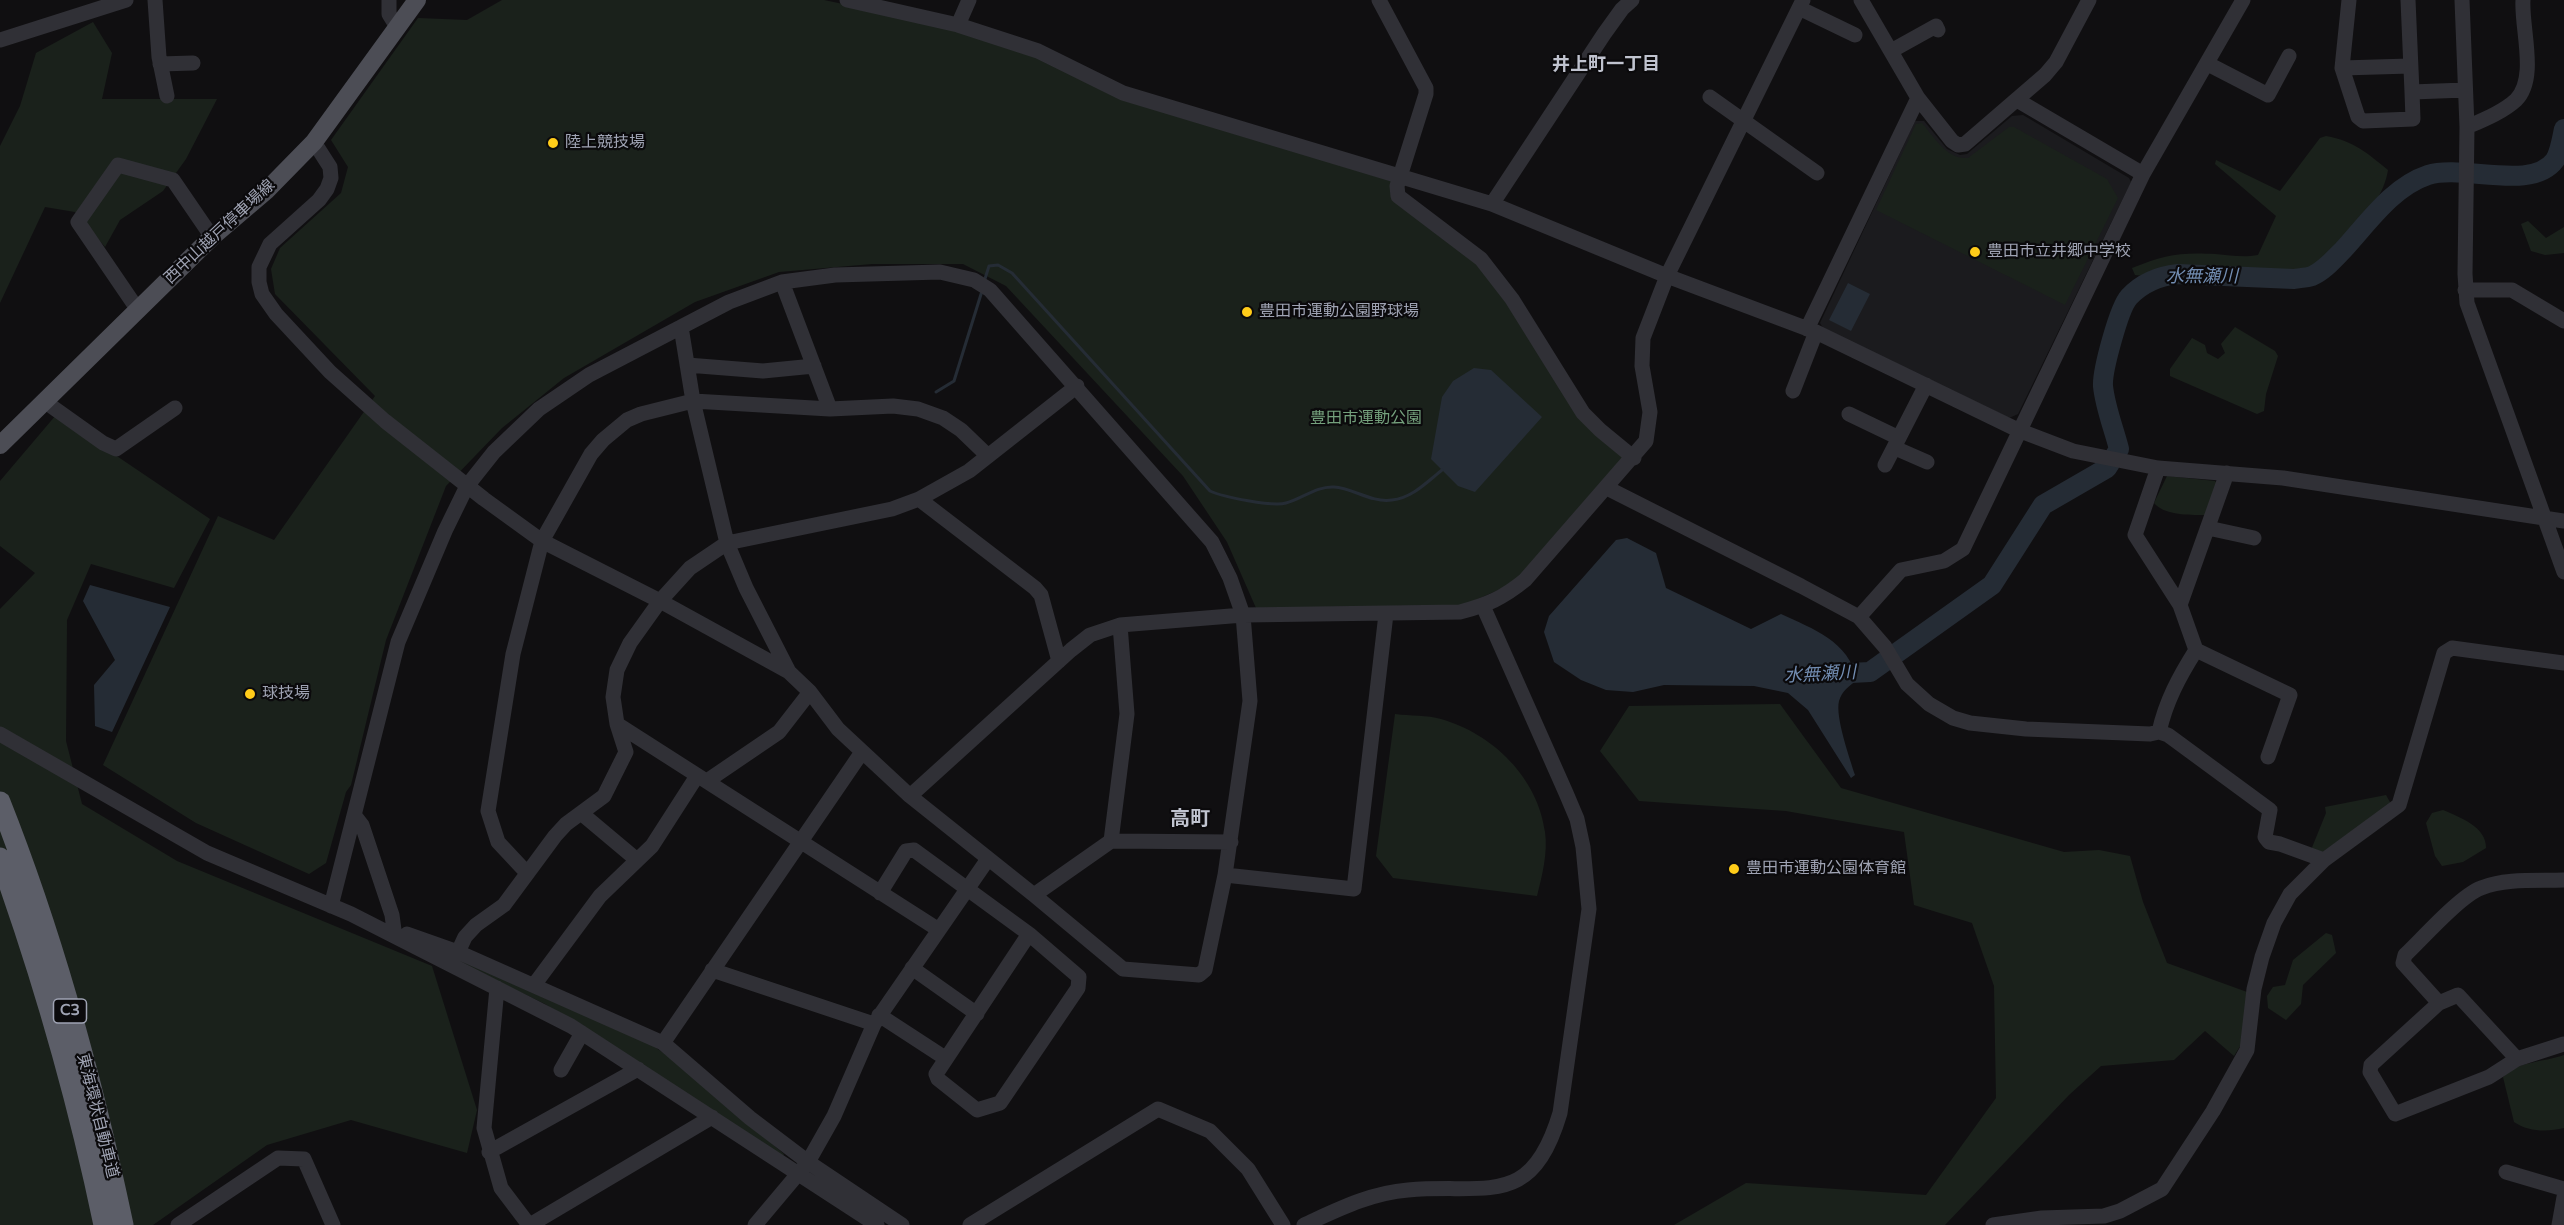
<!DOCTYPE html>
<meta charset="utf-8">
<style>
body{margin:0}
canvas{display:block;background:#100f11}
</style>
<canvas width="2564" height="1225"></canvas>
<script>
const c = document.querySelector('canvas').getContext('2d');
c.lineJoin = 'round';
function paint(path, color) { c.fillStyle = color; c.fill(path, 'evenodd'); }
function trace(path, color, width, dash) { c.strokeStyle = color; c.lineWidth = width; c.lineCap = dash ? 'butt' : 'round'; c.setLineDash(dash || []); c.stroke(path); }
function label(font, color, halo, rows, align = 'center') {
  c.font = font + ' "Varela Round","Noto Sans JP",sans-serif'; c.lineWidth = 4.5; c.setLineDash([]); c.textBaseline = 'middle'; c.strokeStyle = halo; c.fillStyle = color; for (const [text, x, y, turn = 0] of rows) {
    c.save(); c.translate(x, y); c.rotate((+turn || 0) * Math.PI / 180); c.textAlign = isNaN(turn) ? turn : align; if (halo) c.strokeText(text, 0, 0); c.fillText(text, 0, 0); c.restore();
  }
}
const built = new Path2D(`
 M 2023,115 L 2129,178 L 2131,182 L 2018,414 L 2009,418 L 1823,328 L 1820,323 L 1915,121 L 1924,121 L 1947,149 L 1960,155 L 1967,154 L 2012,116 Z`);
const green = new Path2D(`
 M 502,0 L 824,0 L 961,29 L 1046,61 L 1393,177 L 1392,192 L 1485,268 L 1626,461 L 1512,584 L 1464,605 L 1256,608 L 1227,542 L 1183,476 L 1006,286 L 963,264 L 872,264 L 779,272 L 695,302 L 564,378 L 502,428 L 446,486 L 386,640 L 351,785 L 346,792 L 326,863 L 309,874 L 196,823 L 103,765 L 218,516 L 274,540 L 375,396 L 275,294 L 271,269 L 280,248 L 341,193 L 348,167 L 331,140 L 418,18 L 467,20 Z
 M 93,22 L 112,53 L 102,99 L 217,99 L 186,159 L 163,191 L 120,220 L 105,247 L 75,212 L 45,207 L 0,303 L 0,146 L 20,106 L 36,53 Z
 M 1922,123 C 1934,137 1947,160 1968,158 L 2009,127 L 2014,127 L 2107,179 L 2118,198 L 2065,305 L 1876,210 L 1916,124 Z
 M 2326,136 C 2354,141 2367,153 2388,170 C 2384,194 2370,210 2354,228 C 2343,241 2331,259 2317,269 C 2297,282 2224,270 2198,270 C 2177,270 2156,278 2135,275 L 2132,268 C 2164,255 2180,252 2215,254 C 2230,255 2243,258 2258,255 L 2276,216 L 2215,164 L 2216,160 L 2280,191 L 2320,138 Z
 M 2528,221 L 2546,238 L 2564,227 L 2564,253 L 2545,255 L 2531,251 L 2521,224 Z
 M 2235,327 L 2275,351 L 2278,356 L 2266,394 L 2264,411 L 2257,414 L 2170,376 L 2170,369 L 2192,338 L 2205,345 L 2207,353 L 2218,359 L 2225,353 L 2221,344 Z
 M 56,415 L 210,519 L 174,588 L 91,564 L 67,620 L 66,741 L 82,804 L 177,861 L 432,966 L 477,1110 L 467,1153 L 351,1120 L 267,1145 L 153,1225 L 0,1225 L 0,609 L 35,573 L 0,546 L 0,481 Z
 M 2167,476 L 2215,481 L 2219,486 L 2208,515 C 2192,515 2165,516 2154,503 Z
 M 1780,704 L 1841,788 L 2064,852 L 2099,850 L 2130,856 L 2143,902 L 2167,963 L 2247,992 L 2242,1043 L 2234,1056 L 2205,1031 L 2174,1060 L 2101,1066 L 2069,1095 L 1945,1225 L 1674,1225 L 1746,1183 L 1926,1195 L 1996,1098 L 1994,986 L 1972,923 L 1914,905 L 1904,832 L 1786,811 L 1639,801 L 1600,751 L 1629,706 Z
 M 1395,714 C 1410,716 1427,715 1441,719 C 1493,734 1538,778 1545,832 C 1548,853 1542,876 1537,896 L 1393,878 L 1376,856 Z
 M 2386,795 L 2391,804 L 2320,854 L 2311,850 L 2326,813 L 2325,807 Z
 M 2443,810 C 2459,817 2487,827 2486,848 L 2463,862 L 2442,866 L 2435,856 L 2426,823 L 2432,813 Z
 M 2326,933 L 2332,935 L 2336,953 L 2303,985 L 2301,1004 L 2286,1020 L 2268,1008 L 2267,996 L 2273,987 L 2285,985 L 2293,960 Z
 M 413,941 L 474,965 L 652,1045 L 682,1066 L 784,1154 L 782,1158 L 623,1053 L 545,1004 Z
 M 2564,1055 L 2564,1128 C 2547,1132 2529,1132 2514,1122 L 2503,1077 C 2517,1061 2545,1062 2564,1055 Z`);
const water = new Path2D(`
 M 1848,283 L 1870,294 L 1851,331 L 1829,320 Z
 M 1474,368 L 1491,370 L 1542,417 L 1475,492 L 1458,486 L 1431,459 L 1442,397 L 1453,381 Z
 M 1627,538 L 1656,553 L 1666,588 L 1751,629 L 1781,614 C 1813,629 1849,641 1857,680 C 1849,686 1842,691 1839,701 C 1835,717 1850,759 1855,775 L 1851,778 L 1808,710 L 1788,693 L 1754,686 L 1664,685 L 1633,692 L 1606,690 L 1581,680 L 1554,662 L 1544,632 L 1549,616 L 1616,540 Z
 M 90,585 L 170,607 L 112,732 L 95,726 L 94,685 L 115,660 L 83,601 Z`);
const stream = new Path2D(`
 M 984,282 L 989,266 L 998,265 L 1012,273 L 1210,491 C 1223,497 1273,507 1286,503 C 1302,499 1316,486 1334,487 C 1353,488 1371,503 1392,500 C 1412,498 1427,482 1442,470
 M 936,392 L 954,381 L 982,291`);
const river = new Path2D(`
 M 1831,674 L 1870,672 L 1992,585 L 2043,505 L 2107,468 L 2119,449 C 2114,429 2105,407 2103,386 C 2102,371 2119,308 2129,297 C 2142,283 2159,276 2178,274 L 2294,279 C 2299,278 2306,278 2312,276 C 2324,271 2334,259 2343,250 C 2368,223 2392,187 2428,175 C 2463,164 2532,192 2555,160 C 2560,152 2562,138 2564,129`);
const minor = new Path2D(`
 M 155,0 L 159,57 L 167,96
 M 389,0 L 389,14 L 397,27
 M 847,0 L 958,25 L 1038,51 L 1123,93 L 1492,204 L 1667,276 L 1816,332 L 2018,430 L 2073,451 L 2158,468 L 2283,478 L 2564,521
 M 1379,0 L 1426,88 L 1426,94 L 1397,186 L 1398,196 L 1481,259 L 1512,299 L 1583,413 L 1600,430 L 1634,458
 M 1861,0 L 1918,98 L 1952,141 L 1958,145 L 1965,144 L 2045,75 L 2056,62 L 2089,0
 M 2349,0 L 2342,68 L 2358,117 L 2363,121 L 2413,119 L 2412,92
 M 2408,0 L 2412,92 L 2465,90
 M 2462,0 L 2467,127 L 2465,274 L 2467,303 L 2564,572
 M 1799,8 L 1855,35
 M 958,25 L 969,0
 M 0,40 L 126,0
 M 1891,51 L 1936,26 L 1938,30
 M 160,64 L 193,63
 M 2208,64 L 2268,95 L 2289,56
 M 2342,68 L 2410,66
 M 1710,97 L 1817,173
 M 2017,100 L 2143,174
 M 2467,127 C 2483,120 2503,112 2516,100 C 2538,78 2521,28 2523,0
 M 314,142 L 330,167 L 331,178 L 327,189 L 319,200 L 270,244 L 259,267 L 259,282 L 262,294 L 276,314 L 330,372 L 385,421 L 484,499 L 542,541 L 660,601 L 789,672 L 810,692 L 838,729 L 910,796 L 1034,895 L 1123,969 L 1199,975 L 1205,970 L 1225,875 L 1250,701 L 1243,615 L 1230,578 L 1212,542 L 990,290 L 974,280 L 940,272 L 835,275 L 782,282 L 729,302 L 589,375 L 539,409 L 494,452 L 467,486 L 445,531 L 398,642 L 331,906
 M 1492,204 L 1604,34 L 1622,9 L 1632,0
 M 782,282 L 830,409
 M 2465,290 L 2512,290 L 2564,321
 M 138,310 L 78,222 L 118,165 L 173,180 L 212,237
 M 681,327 L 693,401 L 727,543 L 746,588 L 789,672
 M 1807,329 L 1918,98
 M 687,365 L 763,371 L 814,366
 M 1793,391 L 1816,332
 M 44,401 L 103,443 L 116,449 L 175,408
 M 1849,414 L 1899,438
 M 1895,448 L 1927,462
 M 1885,465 L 1926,385
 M 2158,468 L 2135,535 L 2180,605
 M 1607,488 L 1801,586 L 1859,617 L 1885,647 L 1907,684 L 1929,704 L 1953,718 L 1970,723 L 2026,729 L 2150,734 L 2159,732 L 2168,735 L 2270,810 L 2265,837 L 2269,842 L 2280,844 L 2324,860
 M 919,499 L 1035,588 L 1041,595 L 1059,661
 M 2208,528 L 2254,538
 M 1859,617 L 1901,570 L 1944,561 L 1963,549 L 2143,174 L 2243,0
 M 2196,650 L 2290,695 L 2268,757
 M 617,724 L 939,930
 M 2159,732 C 2166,701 2179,677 2196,650 L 2180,605 L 2227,473
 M 0,734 L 207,853 L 351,914 L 571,1026 L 877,1225
 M 707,781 L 779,732 L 810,692
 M 910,796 L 1071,650 L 1090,635 L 1120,625 L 1243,615 L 1460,612 C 1487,605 1503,598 1525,580 L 1646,441 L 1650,412 L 1642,366 L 1643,338 L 1667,276 L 1803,0
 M 581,813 L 637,860
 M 355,816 L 362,825 L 392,915 L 394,930
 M 1111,841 L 1127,714 L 1120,625
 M 527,873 L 498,842 L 488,811 L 513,654 L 542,541 L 591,454 L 603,440 L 627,420 L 641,414 L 693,401 L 830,409 L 893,406 L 918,409 L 943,418 L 961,430 L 988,456
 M 1225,875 L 1354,889 L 1386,614
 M 880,893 L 906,851 L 914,850 L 1029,934 L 1079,977 L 1078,988 L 1000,1103 L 977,1110 L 938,1079 L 936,1074 L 1029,934
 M 1034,895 L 1111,841 L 1231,842
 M 407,934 L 458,952 L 663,1043 L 750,1118 L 808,1162 L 902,1225
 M 458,952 L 465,937 L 476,925 L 504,905 L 555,836 L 566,824 L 604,796 L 626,752 L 617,724 L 613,697 L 617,670 L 630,643 L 660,601 L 690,568 L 727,543 L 892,509 L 919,499 L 969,471 L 1077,386
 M 912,968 L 977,1014
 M 712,970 L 874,1024
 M 534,985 L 600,896 L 652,846 L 697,776
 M 497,988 L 484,1128 L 501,1188 L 529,1225
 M 2439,1003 L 2403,963 L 2405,955 C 2423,938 2460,896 2481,888 C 2506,878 2538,881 2564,880
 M 879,1015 L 945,1058
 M 663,1043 L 862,752
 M 2517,1059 L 2458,995 L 2439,1003 L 2371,1065 L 2370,1072 L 2395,1114 L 2489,1077 L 2517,1059 L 2564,1044
 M 561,1070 L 582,1033
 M 489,1152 L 638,1069
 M 2506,1172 L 2564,1189
 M 178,1225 L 278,1158 L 304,1159 L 333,1225
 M 530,1225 L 712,1117
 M 755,1225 L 808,1162 L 834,1116 L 874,1024 L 988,859
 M 970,1225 L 1158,1109 L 1210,1131 L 1248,1169 L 1283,1225
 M 1304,1225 C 1337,1210 1370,1193 1408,1190 C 1488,1183 1531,1210 1560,1113 L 1589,909 L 1583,847 L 1577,819 L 1566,793 L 1483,606
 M 1993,1225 L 2042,1218 L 2104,1216 L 2120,1211 L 2162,1189 L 2213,1111 L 2247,1050 L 2254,989 L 2262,957 L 2274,923 L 2290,894 L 2324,860 L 2399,805 L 2444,653 L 2452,648 L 2564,663
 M 2559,1225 L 2564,1197`);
const major = new Path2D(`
 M 0,445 L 212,237 L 266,191 L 314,142 L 417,0`);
const highway = new Path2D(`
 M 0,802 C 54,938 93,1082 123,1225
 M 0,858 C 43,978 78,1100 104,1225`);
const markers = [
 [553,143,6,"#ffcc19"],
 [1975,252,6,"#ffcc19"],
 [1247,312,6,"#ffcc19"],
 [250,694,6,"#ffcc19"],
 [1734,869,6,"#ffcc19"]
];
const shields = [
 [70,1011,33]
];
const shieldNames = [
 ["C3",70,1011]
];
const poiNames = [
 ["陸上競技場",565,143],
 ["豊田市立井郷中学校",1987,252],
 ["豊田市運動公園野球場",1259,312],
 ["球技場",262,694],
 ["豊田市運動公園体育館",1746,869]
];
const streetNames = [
 ["西中山越戸停車場線",220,232,-43],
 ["東海環状自動車道",97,1116,76]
];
const parkNames = [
 ["豊田市運動公園",1366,419]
];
const neighbourhoodNames = [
 ["井上町一丁目",1606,65]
];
const waterNames = [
 ["水無瀬川",2202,277],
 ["水無瀬川",1820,675,-3]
];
const quarterNames = [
 ["高町",1190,820]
];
paint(built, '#1b1b1e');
paint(green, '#1a211b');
paint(water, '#252c35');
trace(stream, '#252c35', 3);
trace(river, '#252c35', 20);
trace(minor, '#303036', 15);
trace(major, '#4c4d55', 18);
trace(highway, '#5c5e68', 21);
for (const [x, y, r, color] of markers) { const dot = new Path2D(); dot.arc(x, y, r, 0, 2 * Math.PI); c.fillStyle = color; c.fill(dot); trace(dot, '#0b0a0c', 2); }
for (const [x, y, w] of shields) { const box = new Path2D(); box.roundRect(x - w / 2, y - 12, w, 24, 4.5); c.fillStyle = '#0b0a0c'; c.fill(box); trace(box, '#9fa3b3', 1.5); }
label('bold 15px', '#9fa3b3', null, shieldNames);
label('16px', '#9fa3b3', '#0b0a0c', poiNames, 'left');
label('16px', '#9fa3b3', '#0b0a0c', streetNames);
label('16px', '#74a07c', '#0b0a0c', parkNames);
label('bold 18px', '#c0c3cf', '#0b0a0c', neighbourhoodNames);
label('italic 18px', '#728db2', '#0b0a0c', waterNames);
label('bold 20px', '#c0c3cf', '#0b0a0c', quarterNames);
</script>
